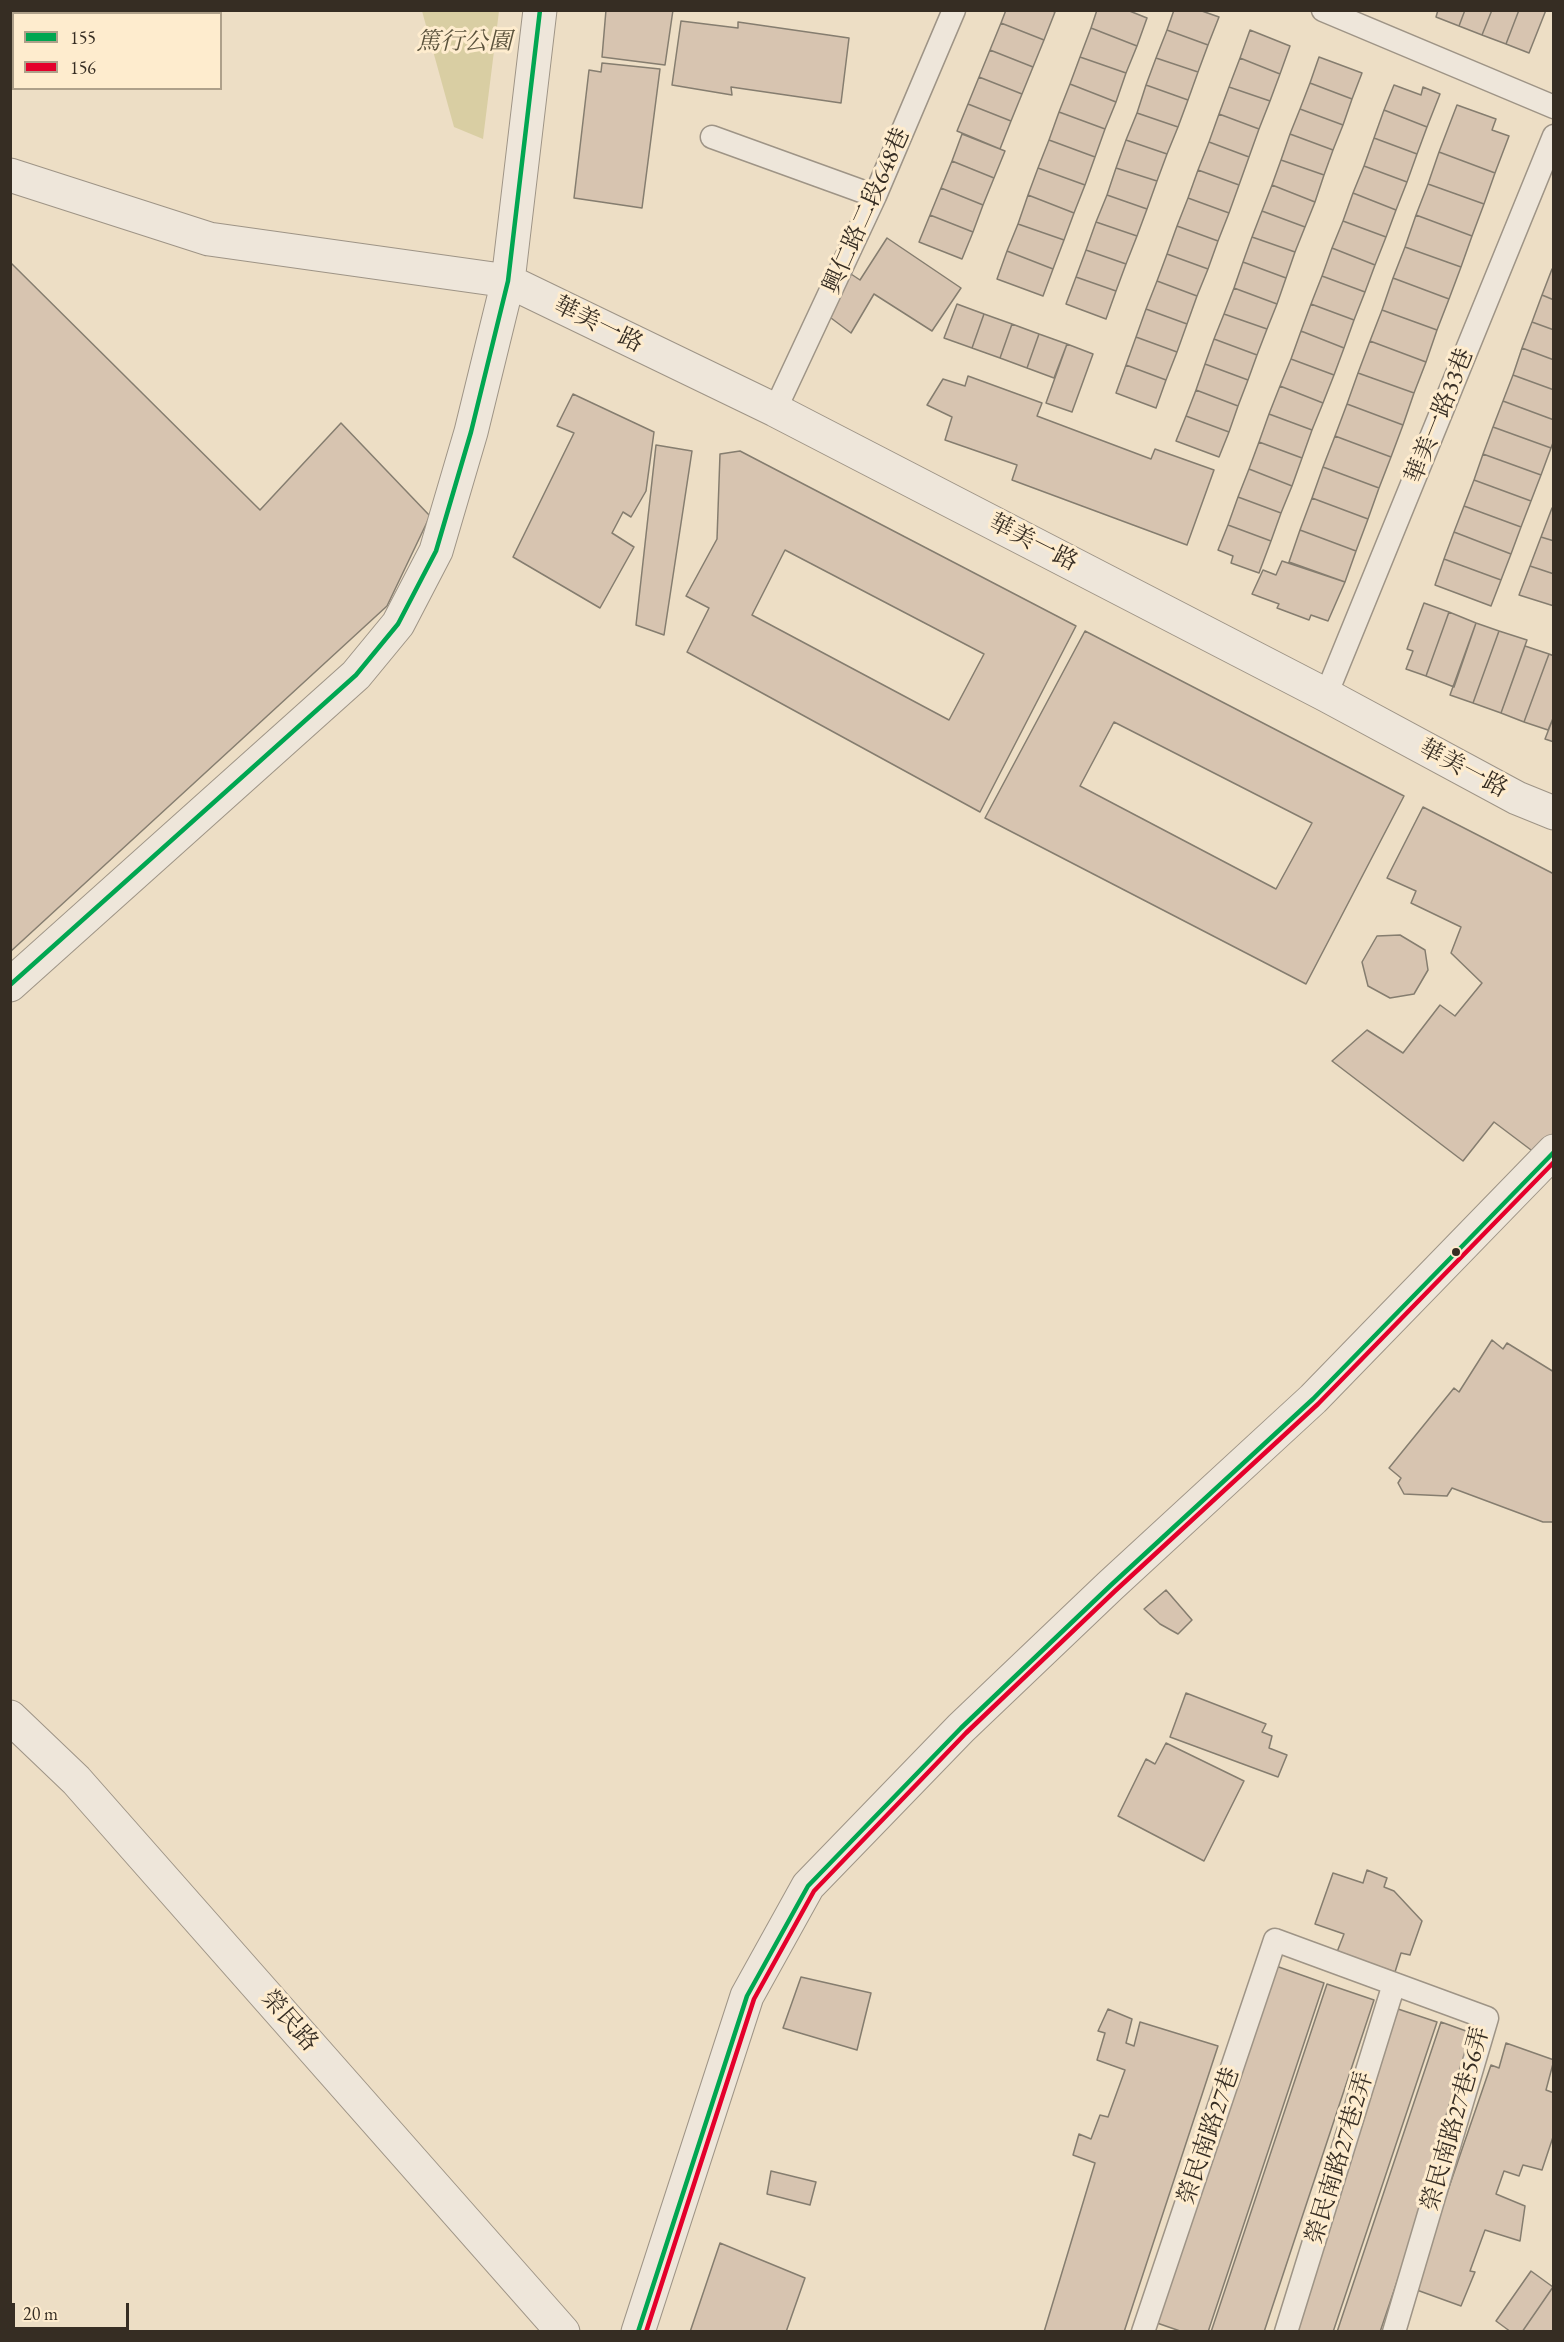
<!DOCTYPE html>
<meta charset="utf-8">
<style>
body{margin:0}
#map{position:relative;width:1564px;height:2342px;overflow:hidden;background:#eddec5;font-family:"EB Garamond",serif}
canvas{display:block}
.frame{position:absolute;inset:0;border:12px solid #362d23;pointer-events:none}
.legend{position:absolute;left:12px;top:12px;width:210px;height:78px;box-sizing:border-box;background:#feecce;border:2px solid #aea08a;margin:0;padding:8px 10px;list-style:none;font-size:18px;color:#362d23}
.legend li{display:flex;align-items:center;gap:12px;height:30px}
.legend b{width:30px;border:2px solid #aea08a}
.scale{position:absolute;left:12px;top:2303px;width:117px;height:27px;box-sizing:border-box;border:3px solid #362d23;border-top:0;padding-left:8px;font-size:18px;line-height:21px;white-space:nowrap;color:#362d23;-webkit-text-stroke:4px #feecce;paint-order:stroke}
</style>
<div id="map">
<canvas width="1564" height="2342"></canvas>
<div class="frame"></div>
<ul class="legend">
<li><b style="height:8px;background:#00a651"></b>155</li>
<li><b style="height:8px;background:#e4002b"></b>156</li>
</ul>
<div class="scale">20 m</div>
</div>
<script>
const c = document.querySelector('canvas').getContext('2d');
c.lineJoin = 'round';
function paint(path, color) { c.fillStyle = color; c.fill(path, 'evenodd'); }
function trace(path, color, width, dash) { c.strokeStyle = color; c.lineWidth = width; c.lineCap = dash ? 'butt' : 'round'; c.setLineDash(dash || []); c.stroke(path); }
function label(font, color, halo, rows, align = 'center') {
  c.font = font + ' "EB Garamond","Noto Serif TC",serif'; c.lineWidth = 6; c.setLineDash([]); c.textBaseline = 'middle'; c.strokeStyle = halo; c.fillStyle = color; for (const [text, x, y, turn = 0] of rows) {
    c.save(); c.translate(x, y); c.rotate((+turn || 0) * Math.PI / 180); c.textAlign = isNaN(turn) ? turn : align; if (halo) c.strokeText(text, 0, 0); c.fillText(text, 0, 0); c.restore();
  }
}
const green = new Path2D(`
 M 422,11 L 499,11 L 483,139 L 454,127 Z`);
const building = new Path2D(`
 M 606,10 L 673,10 L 665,65 L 602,57 Z
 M 1006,10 L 1050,10 L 1055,12 L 1044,40 L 1001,23 Z
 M 1097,10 L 1127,10 L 1147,18 L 1137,46 L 1091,28 Z
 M 1174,10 L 1199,10 L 1219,17 L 1208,45 L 1167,30 Z
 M 1438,10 L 1465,10 L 1459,26 L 1436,17 Z
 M 1465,10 L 1492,10 L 1482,35 L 1459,26 Z
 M 1492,10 L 1519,10 L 1506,44 L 1482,35 Z
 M 1519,10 L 1546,10 L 1529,53 L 1506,44 Z
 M 681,21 L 738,28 L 738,22 L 849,38 L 841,103 L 731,87 L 732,95 L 672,85 Z
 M 1001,23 L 1044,40 L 1033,67 L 990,50 Z
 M 1091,28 L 1137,46 L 1126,73 L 1080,57 Z
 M 1167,30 L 1208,45 L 1198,72 L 1156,58 Z
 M 1250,30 L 1290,46 L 1280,74 L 1240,58 Z
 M 990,50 L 1033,67 L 1022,94 L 979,77 Z
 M 1080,57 L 1126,73 L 1116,102 L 1070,84 Z
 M 1319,57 L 1362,73 L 1352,99 L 1310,83 Z
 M 1156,58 L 1198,72 L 1188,100 L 1146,85 Z
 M 1240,58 L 1280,74 L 1270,101 L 1229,87 Z
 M 602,63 L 660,69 L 642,208 L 574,198 L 589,70 L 601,72 Z
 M 979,77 L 1022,94 L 1011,121 L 968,104 Z
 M 1310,83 L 1352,99 L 1343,125 L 1300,109 Z
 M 1070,84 L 1116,102 L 1105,129 L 1059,112 Z
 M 1146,85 L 1188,100 L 1178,127 L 1137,113 Z
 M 1394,85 L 1421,95 L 1423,87 L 1440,94 L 1427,127 L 1384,110 Z
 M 1229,87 L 1270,101 L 1259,129 L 1219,114 Z
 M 968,104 L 1011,121 L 1000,149 L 957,131 Z
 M 1457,105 L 1496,119 L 1492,130 L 1509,136 L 1495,173 L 1439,152 Z
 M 1300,109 L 1343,125 L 1333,150 L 1290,134 Z
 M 1384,110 L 1427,127 L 1417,154 L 1374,138 Z
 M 1059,112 L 1105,129 L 1095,157 L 1049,140 Z
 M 1137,113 L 1178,127 L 1167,154 L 1126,140 Z
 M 1219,114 L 1259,129 L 1249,157 L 1209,142 Z
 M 962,134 L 1005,151 L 994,178 L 952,161 Z
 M 1290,134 L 1333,150 L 1324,175 L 1281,160 Z
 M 1374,138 L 1417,154 L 1407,182 L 1364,166 Z
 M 1049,140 L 1095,157 L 1085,185 L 1038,168 Z
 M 1126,140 L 1167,154 L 1157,181 L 1116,168 Z
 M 1209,142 L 1249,157 L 1239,185 L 1198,170 Z
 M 1439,152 L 1495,173 L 1484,204 L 1428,184 Z
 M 1281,160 L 1324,175 L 1315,202 L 1272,185 Z
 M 952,161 L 994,178 L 983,205 L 941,188 Z
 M 1364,166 L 1407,182 L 1396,210 L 1353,193 Z
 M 1038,168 L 1085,185 L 1074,213 L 1028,195 Z
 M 1116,168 L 1157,181 L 1147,209 L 1107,195 Z
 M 1198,170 L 1239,185 L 1229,213 L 1188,198 Z
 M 1428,184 L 1484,204 L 1472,236 L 1416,215 Z
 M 1272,185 L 1315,202 L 1305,227 L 1262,211 Z
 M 941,188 L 983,205 L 973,232 L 930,215 Z
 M 1353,193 L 1396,210 L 1386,237 L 1343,221 Z
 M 1028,195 L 1074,213 L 1064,240 L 1018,224 Z
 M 1107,195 L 1147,209 L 1137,236 L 1096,222 Z
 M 1188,198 L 1229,213 L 1218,241 L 1177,226 Z
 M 1262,211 L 1305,227 L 1295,252 L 1252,237 Z
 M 930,215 L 973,232 L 962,259 L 919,242 Z
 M 1416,215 L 1472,236 L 1461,267 L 1405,247 Z
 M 1343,221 L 1386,237 L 1375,265 L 1332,248 Z
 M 1096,222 L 1137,236 L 1126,264 L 1086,250 Z
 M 1018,224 L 1064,240 L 1053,269 L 1007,251 Z
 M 1177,226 L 1218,241 L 1208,269 L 1167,254 Z
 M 1252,237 L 1295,252 L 1286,278 L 1243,262 Z
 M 887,238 L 961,288 L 932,331 L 874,294 L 851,333 L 827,315 L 851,274 L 860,280 Z
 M 1405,247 L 1461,267 L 1449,299 L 1393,278 Z
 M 1332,248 L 1375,265 L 1365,292 L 1322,276 Z
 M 1086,250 L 1126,264 L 1116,291 L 1076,277 Z
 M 1007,251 L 1053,269 L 1043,296 L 997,279 Z
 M 1167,254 L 1208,269 L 1197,296 L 1157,281 Z
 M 10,262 L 260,510 L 341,423 L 430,516 L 387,606 L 10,952 Z
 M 1243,262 L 1286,278 L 1277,304 L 1234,288 Z
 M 1552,269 L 1554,270 L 1554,300 L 1542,295 Z
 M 1322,276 L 1365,292 L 1354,320 L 1311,304 Z
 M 1076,277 L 1116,291 L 1106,319 L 1066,304 Z
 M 1393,278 L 1449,299 L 1437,330 L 1382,310 Z
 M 1157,281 L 1197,296 L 1187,324 L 1146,309 Z
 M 1234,288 L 1277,304 L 1267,329 L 1224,314 Z
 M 1542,295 L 1554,300 L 1554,330 L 1532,322 Z
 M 957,304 L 984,314 L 972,348 L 944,338 Z
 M 1311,304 L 1354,320 L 1344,348 L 1301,331 Z
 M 1146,309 L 1187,324 L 1177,352 L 1136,337 Z
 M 1382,310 L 1437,330 L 1426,362 L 1370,341 Z
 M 984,314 L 1012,324 L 1000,358 L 972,348 Z
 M 1224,314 L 1267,329 L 1257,355 L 1214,339 Z
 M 1532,322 L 1554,330 L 1554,360 L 1522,348 Z
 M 1012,324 L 1039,334 L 1027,368 L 1000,358 Z
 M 1301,331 L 1344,348 L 1334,375 L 1291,359 Z
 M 1039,334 L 1067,344 L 1054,378 L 1027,368 Z
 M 1136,337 L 1177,352 L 1166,380 L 1126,365 Z
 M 1214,339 L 1257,355 L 1248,380 L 1205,364 Z
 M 1370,341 L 1426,362 L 1414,393 L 1358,373 Z
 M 1067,344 L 1093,354 L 1072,412 L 1046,403 Z
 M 1522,348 L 1554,360 L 1554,390 L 1513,375 Z
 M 1291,359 L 1334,375 L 1323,403 L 1280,386 Z
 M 1205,364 L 1248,380 L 1238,406 L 1196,390 Z
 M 1126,365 L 1166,380 L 1156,408 L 1116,393 Z
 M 1358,373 L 1414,393 L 1403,425 L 1347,404 Z
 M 1513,375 L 1554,390 L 1554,420 L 1503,401 Z
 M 968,376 L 1042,403 L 1037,416 L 1151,459 L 1155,449 L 1214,470 L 1187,545 L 1012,480 L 1017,465 L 945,440 L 952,417 L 927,405 L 943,379 L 965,386 Z
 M 1280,386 L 1323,403 L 1312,430 L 1269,414 Z
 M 1196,390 L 1238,406 L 1229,432 L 1186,416 Z
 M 573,394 L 654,432 L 646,491 L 631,517 L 623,512 L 612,533 L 634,547 L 600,608 L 513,557 L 574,433 L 557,426 Z
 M 1503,401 L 1554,420 L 1554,440 L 1551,448 L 1493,427 Z
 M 1347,404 L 1403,425 L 1391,457 L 1335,436 Z
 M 1269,414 L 1312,430 L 1302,458 L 1259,442 Z
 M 1186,416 L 1229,432 L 1219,457 L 1176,441 Z
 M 1493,427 L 1551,448 L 1541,475 L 1483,454 Z
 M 1335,436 L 1391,457 L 1379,488 L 1323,467 Z
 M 1259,442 L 1302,458 L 1292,486 L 1249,469 Z
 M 656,445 L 692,451 L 664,635 L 636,625 Z
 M 740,451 L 1076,626 L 980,812 L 687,652 L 709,608 L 686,596 L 717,539 L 720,454 ZM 785,550 L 984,654 L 949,720 L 752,615 Z
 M 1483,454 L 1541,475 L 1531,501 L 1474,480 Z
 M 1323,467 L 1379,488 L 1368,519 L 1312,498 Z
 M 1249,469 L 1292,486 L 1281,513 L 1238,497 Z
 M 1474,480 L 1531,501 L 1521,527 L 1464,506 Z
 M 1238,497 L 1281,513 L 1271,541 L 1228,525 Z
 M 1312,498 L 1368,519 L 1356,551 L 1300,530 Z
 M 1464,506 L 1521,527 L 1511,554 L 1454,532 Z
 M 1552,508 L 1554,509 L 1554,541 L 1541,537 Z
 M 1228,525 L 1271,541 L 1259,573 L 1231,563 L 1233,556 L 1218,550 Z
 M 1300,530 L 1356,551 L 1345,582 L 1289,562 Z
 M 1454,532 L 1511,554 L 1501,580 L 1444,559 Z
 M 1541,537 L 1554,541 L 1554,574 L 1530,566 Z
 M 1444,559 L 1501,580 L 1491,606 L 1435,585 Z
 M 1282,561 L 1345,582 L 1328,621 L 1311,615 L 1309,620 L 1277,608 L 1279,604 L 1252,594 L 1263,570 L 1276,575 Z
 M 1530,566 L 1554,574 L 1554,606 L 1519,595 Z
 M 1424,603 L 1449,612 L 1426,676 L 1406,669 L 1413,651 L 1407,649 Z
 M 1449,612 L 1476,623 L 1454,687 L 1426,676 Z
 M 1476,623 L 1499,631 L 1473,703 L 1450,695 Z
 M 1085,631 L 1404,796 L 1306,984 L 985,818 ZM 1114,722 L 1312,823 L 1276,889 L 1080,786 Z
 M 1499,631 L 1527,640 L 1501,713 L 1473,703 Z
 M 1525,646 L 1549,654 L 1524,722 L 1501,713 Z
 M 1549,654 L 1554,656 L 1554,716 L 1548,730 L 1524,722 Z
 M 1554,716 L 1554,742 L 1545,739 Z
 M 1423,807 L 1554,874 L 1554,1133 L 1535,1153 L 1494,1122 L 1463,1161 L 1332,1061 L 1367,1030 L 1403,1053 L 1440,1005 L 1455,1016 L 1482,983 L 1451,953 L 1461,927 L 1411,903 L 1416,891 L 1387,878 Z
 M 1400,935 L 1425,950 L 1428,970 L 1414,994 L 1390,998 L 1368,986 L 1362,962 L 1377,936 Z
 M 1492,1340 L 1503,1349 L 1507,1343 L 1554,1372 L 1554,1522 L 1543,1522 L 1452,1488 L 1447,1496 L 1404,1494 L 1398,1483 L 1401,1478 L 1389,1468 L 1454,1388 L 1459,1392 Z
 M 1166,1590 L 1192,1620 L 1178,1634 L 1160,1624 L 1144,1609 Z
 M 1186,1693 L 1266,1724 L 1262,1732 L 1272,1736 L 1269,1748 L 1287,1755 L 1278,1777 L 1170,1737 Z
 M 1166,1743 L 1244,1781 L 1204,1861 L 1118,1816 L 1146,1759 L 1155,1764 Z
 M 1367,1870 L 1387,1878 L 1384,1887 L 1394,1891 L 1422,1921 L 1410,1955 L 1401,1953 L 1395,1972 L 1337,1952 L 1344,1934 L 1315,1924 L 1333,1873 L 1363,1883 Z
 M 1276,1966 L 1324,1983 L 1208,2332 L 1183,2332 L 1157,2323 Z
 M 801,1977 L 871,1993 L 857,2050 L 783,2028 Z
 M 1327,1984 L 1374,2000 L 1264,2332 L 1211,2332 Z
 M 1395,2008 L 1437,2022 L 1333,2332 L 1292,2332 Z
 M 1108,2009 L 1132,2019 L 1126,2043 L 1134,2046 L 1140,2022 L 1218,2046 L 1124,2332 L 1044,2332 L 1095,2163 L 1073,2155 L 1079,2134 L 1091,2139 L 1100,2115 L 1108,2117 L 1125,2070 L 1097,2060 L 1105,2033 L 1098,2031 Z
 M 1441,2022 L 1480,2036 L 1380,2332 L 1337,2332 Z
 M 1506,2043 L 1554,2060 L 1546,2090 L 1554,2093 L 1554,2134 L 1542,2170 L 1523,2165 L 1519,2176 L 1504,2171 L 1496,2194 L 1525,2206 L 1520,2241 L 1485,2230 L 1470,2271 L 1475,2272 L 1461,2306 L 1414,2289 L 1491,2065 L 1499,2068 Z
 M 771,2171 L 816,2182 L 810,2205 L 767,2194 Z
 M 720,2243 L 805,2278 L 786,2332 L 690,2332 Z
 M 1531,2271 L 1553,2287 L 1522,2332 L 1511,2332 L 1496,2321 Z
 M 1553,2287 L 1554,2332 L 1522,2332 Z`);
const service = new Path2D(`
 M 1323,10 L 1554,107
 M 712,137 L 875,196
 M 775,410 L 875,196 L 954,10
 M 1326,695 L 1554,136
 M 1143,2332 L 1275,1940 L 1487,2018 L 1394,2332
 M 1286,2332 L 1394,1984`);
const minor = new Path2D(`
 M 10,175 L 209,239 L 508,281 L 775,410 L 1326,695 L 1517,798 L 1554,813
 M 10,985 L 356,675 L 398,624 L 436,551 L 471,432 L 508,281 L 540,10`);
const tertiary = new Path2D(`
 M 10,1717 L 76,1780 L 563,2332
 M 638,2332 L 747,1996 L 808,1886 L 961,1728 L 1110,1586 L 1313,1399 L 1554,1151`);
const bus1 = new Path2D(`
 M 10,985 L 356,675 L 398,624 L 436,551 L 471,432 L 508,281 L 540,10
 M 638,2332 L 747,1996 L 808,1886 L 961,1728 L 1110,1586 L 1313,1399 L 1554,1152`);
const bus2 = new Path2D(`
 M 646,2332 L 754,1999 L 814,1891 L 966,1733 L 1115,1591 L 1318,1404 L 1554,1162`);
const markers = [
 [1456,1252,5,"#362d23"]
];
const parkNames = [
 ["篤行公園",464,42]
];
const streetNames = [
 ["興仁路二段648巷",867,211,-66],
 ["華美一路",598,325,26],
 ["華美一路33巷",1440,416,-68],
 ["華美一路",1033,543,27],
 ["華美一路",1463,769,28],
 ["榮民路",289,2021,49],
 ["榮民南路27巷56弄",1456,2119,-74],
 ["榮民南路27巷",1209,2136,-71],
 ["榮民南路27巷2弄",1340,2158,-73]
];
paint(green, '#d9cea3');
paint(building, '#d7c4b0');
trace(building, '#857d6f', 1.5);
trace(service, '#9e9486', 25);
trace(minor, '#9e9486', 35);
trace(tertiary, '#9e9486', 35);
trace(service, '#eee6da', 22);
trace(minor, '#eee6da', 33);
trace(tertiary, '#eee6da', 33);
trace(bus1, '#00a651', 4.5);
trace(bus2, '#e4002b', 4.5);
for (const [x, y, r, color] of markers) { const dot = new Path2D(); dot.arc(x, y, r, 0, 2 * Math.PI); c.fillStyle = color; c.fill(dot); trace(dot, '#feecce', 2); }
label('italic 24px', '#5a523c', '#feecce', parkNames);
label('24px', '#362d23', '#feecce', streetNames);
</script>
